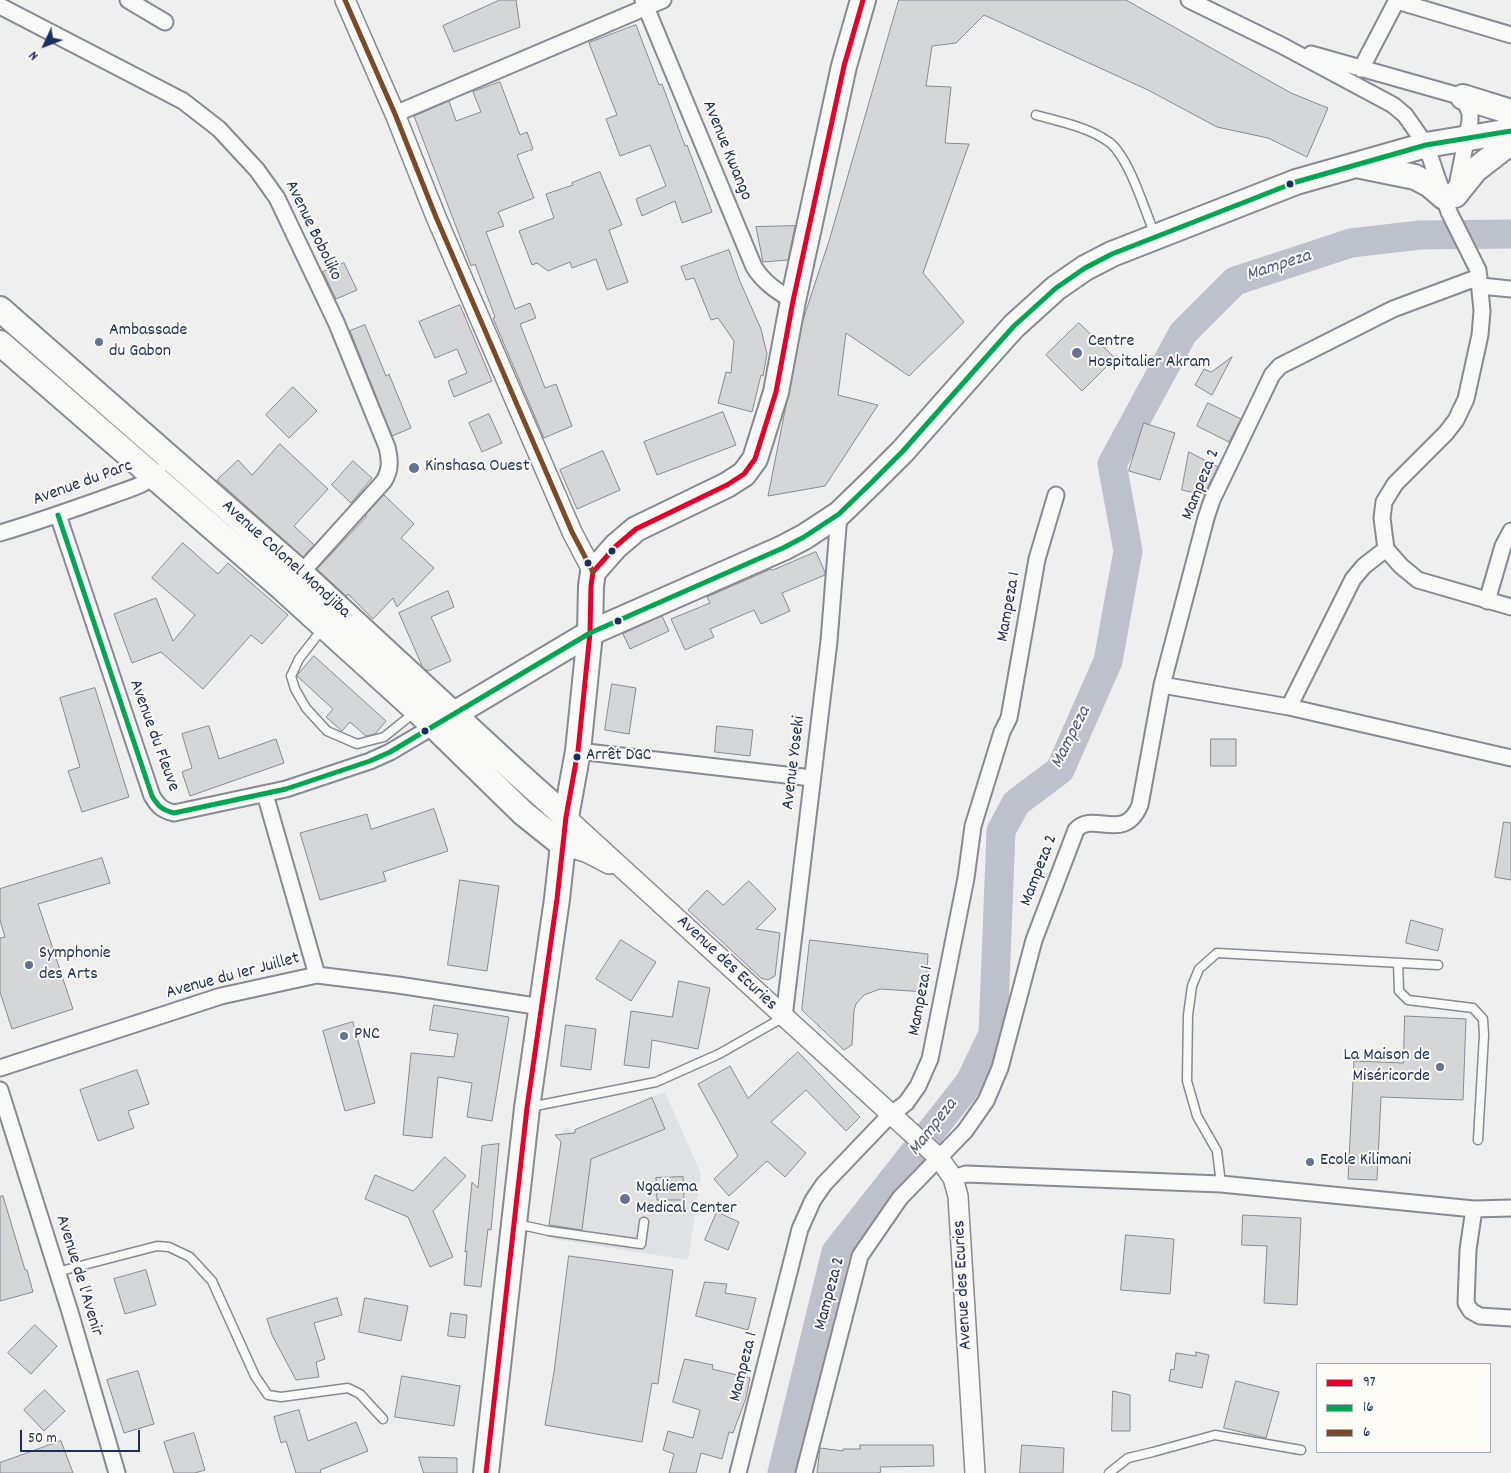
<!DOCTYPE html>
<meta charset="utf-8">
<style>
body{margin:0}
#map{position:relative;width:1511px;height:1473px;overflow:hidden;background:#efefef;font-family:Dekko,sans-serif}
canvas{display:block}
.legend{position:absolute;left:1316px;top:1363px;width:175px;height:90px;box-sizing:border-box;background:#fdfcf7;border:1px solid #a3aaba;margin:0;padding:6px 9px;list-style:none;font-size:15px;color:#1b2f5e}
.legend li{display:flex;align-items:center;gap:10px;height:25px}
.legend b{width:25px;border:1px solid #a3aaba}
.north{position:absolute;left:20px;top:20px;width:50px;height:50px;-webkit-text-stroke:4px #fdfcf7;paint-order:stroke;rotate:227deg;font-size:14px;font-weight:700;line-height:20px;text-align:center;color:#1b2f5e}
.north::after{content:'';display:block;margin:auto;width:18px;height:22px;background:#1b2f5e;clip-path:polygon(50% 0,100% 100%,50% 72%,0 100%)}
.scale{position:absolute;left:20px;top:1430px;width:120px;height:22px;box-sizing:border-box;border:2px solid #1b2f5e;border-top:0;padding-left:6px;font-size:15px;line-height:18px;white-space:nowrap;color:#1b2f5e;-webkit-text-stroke:4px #fdfcf7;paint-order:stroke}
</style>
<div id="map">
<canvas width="1511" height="1473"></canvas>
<ul class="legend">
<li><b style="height:6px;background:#e4002b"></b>97</li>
<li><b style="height:6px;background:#00a651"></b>16</li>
<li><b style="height:6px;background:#7a4b2a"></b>6</li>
</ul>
<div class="north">N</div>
<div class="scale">50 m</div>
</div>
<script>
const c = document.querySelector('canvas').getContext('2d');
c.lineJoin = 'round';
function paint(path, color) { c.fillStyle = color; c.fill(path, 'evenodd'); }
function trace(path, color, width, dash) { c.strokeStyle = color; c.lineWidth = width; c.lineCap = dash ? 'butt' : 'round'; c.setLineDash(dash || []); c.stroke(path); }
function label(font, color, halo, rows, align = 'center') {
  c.font = font + ' Dekko,sans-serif'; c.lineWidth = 4; c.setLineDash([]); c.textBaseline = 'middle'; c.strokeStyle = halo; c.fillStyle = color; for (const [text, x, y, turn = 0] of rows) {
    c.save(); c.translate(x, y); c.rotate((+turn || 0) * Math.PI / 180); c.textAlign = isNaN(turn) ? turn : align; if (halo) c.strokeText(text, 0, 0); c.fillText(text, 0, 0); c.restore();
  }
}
const built = new Path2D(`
 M 665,1092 L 701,1174 L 688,1260 L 548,1238 L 561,1142 L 556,1137 L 567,1127 L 571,1132 Z`);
const river = new Path2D(`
 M 782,1473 L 836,1252 L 970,1082 L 993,1034 L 1001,831 L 1016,803 L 1060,770 L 1108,661 L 1128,551 L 1112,464 L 1183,333 L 1235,281 L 1351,243 L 1420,235 L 1511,234`);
const building = new Path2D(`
 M 500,0 L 516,0 L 520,27 L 454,52 L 443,26 Z
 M 899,0 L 1126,0 L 1291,93 L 1328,108 L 1307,157 L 1268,138 L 1217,127 L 1148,90 L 984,15 L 956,43 L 932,46 L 926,86 L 951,87 L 945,143 L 969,144 L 923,273 L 964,322 L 909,376 L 846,333 L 838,395 L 878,405 L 825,486 L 768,496 L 803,320 L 829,241 Z
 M 636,25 L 659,85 L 662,84 L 685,146 L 687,145 L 712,212 L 682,223 L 675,201 L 642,216 L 636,199 L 666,186 L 650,145 L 620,156 L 606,119 L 617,115 L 589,43 Z
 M 500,82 L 520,135 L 527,132 L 533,149 L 517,155 L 534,198 L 498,212 L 504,226 L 486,232 L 515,309 L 530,303 L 536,318 L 520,324 L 545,388 L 556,384 L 572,426 L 544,438 L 493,318 L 495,317 L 475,264 L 471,266 L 414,116 L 449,101 L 456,121 L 481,112 L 473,92 Z
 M 600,172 L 622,225 L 609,230 L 628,282 L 607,290 L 596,259 L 572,268 L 570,262 L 548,271 L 537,263 L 532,265 L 519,231 L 554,218 L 546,194 L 573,185 L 572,183 Z
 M 795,226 L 788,260 L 763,262 L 756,227 Z
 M 729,250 L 739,279 L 761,329 L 767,354 L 763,376 L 761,375 L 752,412 L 718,403 L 726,372 L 731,373 L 734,341 L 718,318 L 711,320 L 694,278 L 686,280 L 681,267 Z
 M 344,263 L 357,290 L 336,299 L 323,272 Z
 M 460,305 L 492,381 L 454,397 L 448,381 L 467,373 L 457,349 L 435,358 L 419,322 Z
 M 1079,323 L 1115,358 L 1082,391 L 1046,355 Z
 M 365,325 L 386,376 L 389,374 L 411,428 L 392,436 L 350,331 Z
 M 1232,357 L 1212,395 L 1195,385 L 1204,369 L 1211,372 Z
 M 293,387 L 317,411 L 289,438 L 266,415 Z
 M 1208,403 L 1241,419 L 1229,442 L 1197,426 Z
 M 723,412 L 736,445 L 657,475 L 644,442 Z
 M 489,414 L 502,443 L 482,452 L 469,423 Z
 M 1144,423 L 1175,433 L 1160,480 L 1129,471 Z
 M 280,444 L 328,489 L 294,526 L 314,545 L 303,557 L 217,480 L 238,460 L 252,475 Z
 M 603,451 L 620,490 L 577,509 L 560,470 Z
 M 1189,452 L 1218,467 L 1204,495 L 1182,490 Z
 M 353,461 L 372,478 L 351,503 L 332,485 Z
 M 384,495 L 414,524 L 401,538 L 434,568 L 397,607 L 393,598 L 373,619 L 348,594 L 346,596 L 317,569 L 366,517 L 365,516 Z
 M 183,543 L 218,574 L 228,563 L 288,615 L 262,644 L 251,635 L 203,689 L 161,652 L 132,663 L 114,614 L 156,598 L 173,641 L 195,615 L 152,578 Z
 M 816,552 L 825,572 L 825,575 L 782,593 L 790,611 L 761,624 L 754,610 L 710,629 L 714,637 L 685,650 L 671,619 L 710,603 L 707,597 L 771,569 L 772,570 Z
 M 448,591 L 454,607 L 431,617 L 451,661 L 428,671 L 423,668 L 399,613 Z
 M 662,616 L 669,631 L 630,649 L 623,634 Z
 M 314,656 L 386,721 L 375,734 L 366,736 L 350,722 L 342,731 L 326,717 L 333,709 L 297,676 Z
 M 612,684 L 636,688 L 629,734 L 605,730 Z
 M 95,688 L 129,797 L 82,812 L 68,771 L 80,767 L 60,698 Z
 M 209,726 L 219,759 L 276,739 L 284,763 L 190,796 L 182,772 L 192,768 L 182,734 Z
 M 717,726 L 753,730 L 750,756 L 715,752 Z
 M 1211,739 L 1236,739 L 1236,766 L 1211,766 Z
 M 434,809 L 448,851 L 383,872 L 386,881 L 320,900 L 300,833 L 367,814 L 371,829 Z
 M 1504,822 L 1511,823 L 1511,880 L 1495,877 Z
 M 102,858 L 110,883 L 38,904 L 73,1009 L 12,1029 L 0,992 L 0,938 L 5,937 L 0,920 L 0,889 Z
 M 460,880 L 499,886 L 487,971 L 448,965 Z
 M 749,881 L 776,909 L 756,929 L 780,933 L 775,976 L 768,980 L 761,978 L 688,910 L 707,890 L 723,905 Z
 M 1411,920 L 1443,929 L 1438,951 L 1406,943 Z
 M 621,940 L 656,962 L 631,1001 L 596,979 Z
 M 810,940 L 928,954 L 926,992 L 880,989 L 864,995 L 856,1004 L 854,1010 L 852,1045 L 844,1050 L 802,1010 Z
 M 679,981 L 710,988 L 698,1049 L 652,1040 L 649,1068 L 624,1065 L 631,1011 L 672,1017 Z
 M 434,1005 L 509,1017 L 492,1121 L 467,1117 L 472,1083 L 438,1077 L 432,1138 L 403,1135 L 411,1053 L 454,1057 L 458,1034 L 430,1030 Z
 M 1405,1016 L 1466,1019 L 1463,1100 L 1381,1097 L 1377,1180 L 1348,1179 L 1354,1061 L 1403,1063 Z
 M 353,1022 L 375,1103 L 345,1111 L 323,1031 Z
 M 566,1025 L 596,1029 L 591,1070 L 561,1066 Z
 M 798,1052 L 860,1117 L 846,1131 L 806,1090 L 771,1122 L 806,1153 L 785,1177 L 767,1161 L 729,1196 L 714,1179 L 738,1156 L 698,1084 L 730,1066 L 748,1098 Z
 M 137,1070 L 149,1104 L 128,1111 L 134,1128 L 98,1141 L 80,1090 Z
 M 652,1098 L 665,1129 L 591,1159 L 582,1230 L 549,1225 L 561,1142 L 555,1135 L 575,1133 L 575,1130 Z
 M 499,1144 L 491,1230 L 488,1229 L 481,1287 L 464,1285 L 467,1251 L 465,1252 L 472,1182 L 478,1188 L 482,1146 Z
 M 445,1157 L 466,1176 L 433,1211 L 453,1257 L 430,1267 L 408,1217 L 365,1199 L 375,1175 L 413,1191 Z
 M 683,1177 L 684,1200 L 657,1200 L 656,1178 Z
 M 3,1196 L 25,1270 L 27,1270 L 33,1292 L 0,1301 L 0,1197 Z
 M 717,1212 L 739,1222 L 728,1250 L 705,1240 Z
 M 1243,1215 L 1301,1218 L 1297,1305 L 1264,1303 L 1267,1246 L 1242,1245 Z
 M 1126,1235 L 1174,1239 L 1170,1294 L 1121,1290 Z
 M 569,1256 L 673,1270 L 658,1384 L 652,1383 L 642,1442 L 545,1425 L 554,1372 Z
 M 146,1270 L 156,1305 L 125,1314 L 114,1279 Z
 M 705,1282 L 727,1284 L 725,1293 L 756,1298 L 748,1330 L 696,1316 Z
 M 337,1298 L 342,1315 L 314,1323 L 325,1359 L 316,1362 L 319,1377 L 296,1380 L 272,1335 L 267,1319 Z
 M 365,1298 L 408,1306 L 401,1341 L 359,1332 Z
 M 451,1313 L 467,1315 L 465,1338 L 448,1336 Z
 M 35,1325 L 57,1346 L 31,1374 L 8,1353 Z
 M 1196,1352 L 1209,1355 L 1202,1388 L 1169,1381 L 1171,1369 L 1174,1370 L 1176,1353 L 1196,1356 Z
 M 685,1359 L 713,1365 L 712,1369 L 750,1378 L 746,1398 L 733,1433 L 729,1432 L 722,1459 L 701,1453 L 696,1473 L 669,1473 L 674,1454 L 663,1450 L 668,1431 L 693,1438 L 700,1410 L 673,1402 Z
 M 138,1371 L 154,1424 L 124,1433 L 107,1380 Z
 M 402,1376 L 460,1386 L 454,1426 L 395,1417 Z
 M 1236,1381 L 1279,1392 L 1266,1438 L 1224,1428 Z
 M 45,1390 L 65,1411 L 44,1431 L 24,1410 Z
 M 1113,1391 L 1130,1395 L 1130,1431 L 1112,1431 Z
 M 299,1410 L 308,1441 L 356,1422 L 368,1451 L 320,1470 L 321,1473 L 296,1473 L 286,1441 L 281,1443 L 274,1417 Z
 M 194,1433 L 205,1470 L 195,1473 L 174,1473 L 164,1442 Z
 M 61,1441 L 73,1473 L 0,1473 L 0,1463 Z
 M 860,1445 L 933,1445 L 934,1466 L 880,1467 L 881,1472 L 877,1473 L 817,1473 L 820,1448 L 843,1451 L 843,1449 L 860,1449 Z
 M 1022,1445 L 1064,1448 L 1063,1473 L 1020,1473 Z
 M 419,1457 L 457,1458 L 457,1473 L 424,1473 Z`);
const service = new Path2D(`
 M 1036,115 C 1061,122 1088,127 1109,142 C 1129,157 1145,211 1155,235
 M 323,628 L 299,659 L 291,676 L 295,689 L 306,708 L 327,731 L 357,744 L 384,737 L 415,712
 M 1398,963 L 1399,991 L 1408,1000 L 1473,1008 L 1483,1019 L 1484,1035 L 1478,1140
 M 530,1107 L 656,1082 L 719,1054 L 784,1017
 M 1221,1184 L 1217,1151 L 1197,1116 L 1187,1081 L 1188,1015 L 1192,986 L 1199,969 L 1217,953 L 1438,965
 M 517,1224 L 549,1231 L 641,1244 L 644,1222
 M 57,1272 L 157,1246 L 169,1247 L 190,1257 L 212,1281 L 255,1376 L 268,1395 L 281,1397 L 348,1388 L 360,1394 L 383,1419
 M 1109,1473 L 1128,1458 L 1153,1452 L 1215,1435 L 1301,1450`);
const minor = new Path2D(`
 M 128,0 L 165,22
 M 643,0 L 754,267 C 764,283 777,291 793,301
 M 1189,0 L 1281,45 L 1393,105 L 1405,115 L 1426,145 L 1449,212 L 1478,270 L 1482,311 L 1480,335 L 1466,399 L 1456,420 L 1446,433 L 1395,484 L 1384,502 L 1382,518 L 1386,549 L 1401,566 L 1418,580 L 1511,607
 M 1397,1 L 1511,35
 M 0,6 L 183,101 L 219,129 L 257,170 L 277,198 L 336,322 L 387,447 C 390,460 391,469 384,481 L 301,573
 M 1311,54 L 1463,97 L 1470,113 L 1470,121 L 1457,186
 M 1361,69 L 1397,0
 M 395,114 L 663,0
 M 1481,286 L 1511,289
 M 58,515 L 152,796 C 158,806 162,810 174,813 L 286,789 L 370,761 L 390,752 L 434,726
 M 0,533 C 37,522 74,509 110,496 C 126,490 147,485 158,472
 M 1487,601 L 1503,546 L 1511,531
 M 1162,685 L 1289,707 L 1511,758
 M 1289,707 L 1353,579 L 1364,566 L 1386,549
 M 578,751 L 812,778
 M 265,794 L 317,975
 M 784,1017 L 829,641 L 839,514
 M 0,1068 L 221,996 L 317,975 L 398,985 L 542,1007
 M 0,1090 L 70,1312 L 117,1473
 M 953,1178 L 966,1174 L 1221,1184 L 1474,1209 L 1468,1250 L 1466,1303 L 1471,1311 L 1480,1316 L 1511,1318
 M 1474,1209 L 1511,1208
 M 738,1473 L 800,1229 L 813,1200 L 824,1184 L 890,1115 L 906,1103 L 918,1086 L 930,1059 L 966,878 L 973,826 L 1002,732 L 1009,718 L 1037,559 L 1056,495
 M 804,1473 L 860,1256 L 900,1198 L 965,1131 L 986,1101 L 1000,1068 L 1034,940 L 1076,830 C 1093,810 1124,844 1140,805 L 1162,685 L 1206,518 L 1212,500 L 1272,375 L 1280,366 L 1393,309 L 1479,277`);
const tertiary = new Path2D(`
 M 345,0 L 395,114 L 436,217 L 572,532 L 593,572
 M 566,817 L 939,1158 L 953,1178 L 958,1196 L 975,1473
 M 563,845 L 588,853 L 609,864`);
const primary = new Path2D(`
 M 1463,97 L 1511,112
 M 1361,166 L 1415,177 L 1430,185 L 1444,197
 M 1455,195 L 1475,170 L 1511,142
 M 0,309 L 301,573 L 516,772 L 566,817
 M 0,343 L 281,587 L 434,726 L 523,813 L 563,845
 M 434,726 L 590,633 L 783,548 L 804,537 L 839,514 L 871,483 L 903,451 L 996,346 L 1014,326 L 1056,288 L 1085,268 L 1112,254 L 1296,182 L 1426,145 L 1511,131
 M 486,1473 L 527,1108 L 557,899 L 566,817 L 578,751 L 590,633 L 591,586 L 593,572 L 616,546 L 636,529 L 727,485 L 744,474 L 755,459 L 776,392 L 793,301 L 844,66 L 863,0`);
const bus1 = new Path2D(`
 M 486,1473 L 527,1108 L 557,899 L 566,817 L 578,751 L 590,633 L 591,586 L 593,572 L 616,546 L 636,529 L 727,485 L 744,474 L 755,459 L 776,392 L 793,301 L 844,66 L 863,0`);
const bus2 = new Path2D(`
 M 58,515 L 152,796 C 158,806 162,810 174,813 L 286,789 L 370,761 L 390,752 L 590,633 L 783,548 L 804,537 L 839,514 L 871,483 L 903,451 L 996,346 L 1014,326 L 1056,288 L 1085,268 L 1112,254 L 1296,182 L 1426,145 L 1511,131`);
const bus3 = new Path2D(`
 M 345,0 L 395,114 L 436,217 L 572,532 L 593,572`);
const markers = [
 [1290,184,4.5,"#1b2f5e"],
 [99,342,5,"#657291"],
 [1077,353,6,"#657291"],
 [414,468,6,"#657291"],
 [612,551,4.5,"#1b2f5e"],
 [588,563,4.5,"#1b2f5e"],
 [618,621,4.5,"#1b2f5e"],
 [425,731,4.5,"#1b2f5e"],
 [577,757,4.5,"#1b2f5e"],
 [29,965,5,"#657291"],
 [344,1036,5,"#657291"],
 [1440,1067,5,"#657291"],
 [1310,1162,5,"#657291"],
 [625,1199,6,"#657291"]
];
const busNames = [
 ["Arrêt DGC",586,757]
];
const streetNames = [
 ["Avenue Kwango",726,151,68],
 ["Avenue Boboliko",312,231,64],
 ["Avenue du Parc",83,484,-20],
 ["Mampeza 2",1202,485,-68],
 ["Avenue Colonel Mondjiba",285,560,42],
 ["Mampeza 1",1010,607,-80],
 ["Avenue du Fleuve",153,736,70],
 ["Avenue Yoseki",795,763,-83],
 ["Mampeza 2",1040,871,-69],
 ["Avenue des Ecuries",726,964,43],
 ["Avenue du 1er Juillet",233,977,-15],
 ["Mampeza 1",922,1001,-79],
 ["Avenue de l'Avenir",78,1276,73],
 ["Avenue des Ecuries",964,1285,-93],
 ["Mampeza 2",831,1294,-75],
 ["Mampeza 1",745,1367,-76]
];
const poiNames = [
 ["Ambassade",109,332],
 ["du Gabon",109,353],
 ["Centre",1088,343],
 ["Hospitalier Akram",1088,364],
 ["Kinshasa Ouest",425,468],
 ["Symphonie",39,955],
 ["des Arts",39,976],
 ["PNC",354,1036],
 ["La Maison de",1430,1057,"right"],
 ["Miséricorde",1430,1078,"right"],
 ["Ecole Kilimani",1320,1162],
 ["Ngaliema",636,1189],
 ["Medical Center",636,1210]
];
const waterNames = [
 ["Mampeza",1279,267,-18],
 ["Mampeza",1072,738,-63],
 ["Mampeza",934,1128,-52]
];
paint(built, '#dfe1e2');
trace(river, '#bdc1cc', 29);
paint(building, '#d5d6d8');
trace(building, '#868a93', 1);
trace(service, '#868a93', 11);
trace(minor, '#868a93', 19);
trace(tertiary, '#868a93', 22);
trace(primary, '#868a93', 28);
trace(service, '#f9f9f8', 8);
trace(minor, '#f9f9f8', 15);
trace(tertiary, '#f9f9f8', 19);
trace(primary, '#f9f9f8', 24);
trace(bus1, '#e4002b', 5);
trace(bus2, '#00a651', 5);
trace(bus3, '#7a4b2a', 5);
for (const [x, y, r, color] of markers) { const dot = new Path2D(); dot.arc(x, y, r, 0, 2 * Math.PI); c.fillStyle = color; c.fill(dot); trace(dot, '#fdfcf7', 2); }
label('17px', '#1b2f5e', '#fdfcf7', busNames, 'left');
label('18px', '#1b2f5e', '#fdfcf7', streetNames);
label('18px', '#1b2f5e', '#fdfcf7', poiNames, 'left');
label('italic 19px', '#4c5b7f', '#fdfcf7', waterNames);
</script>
